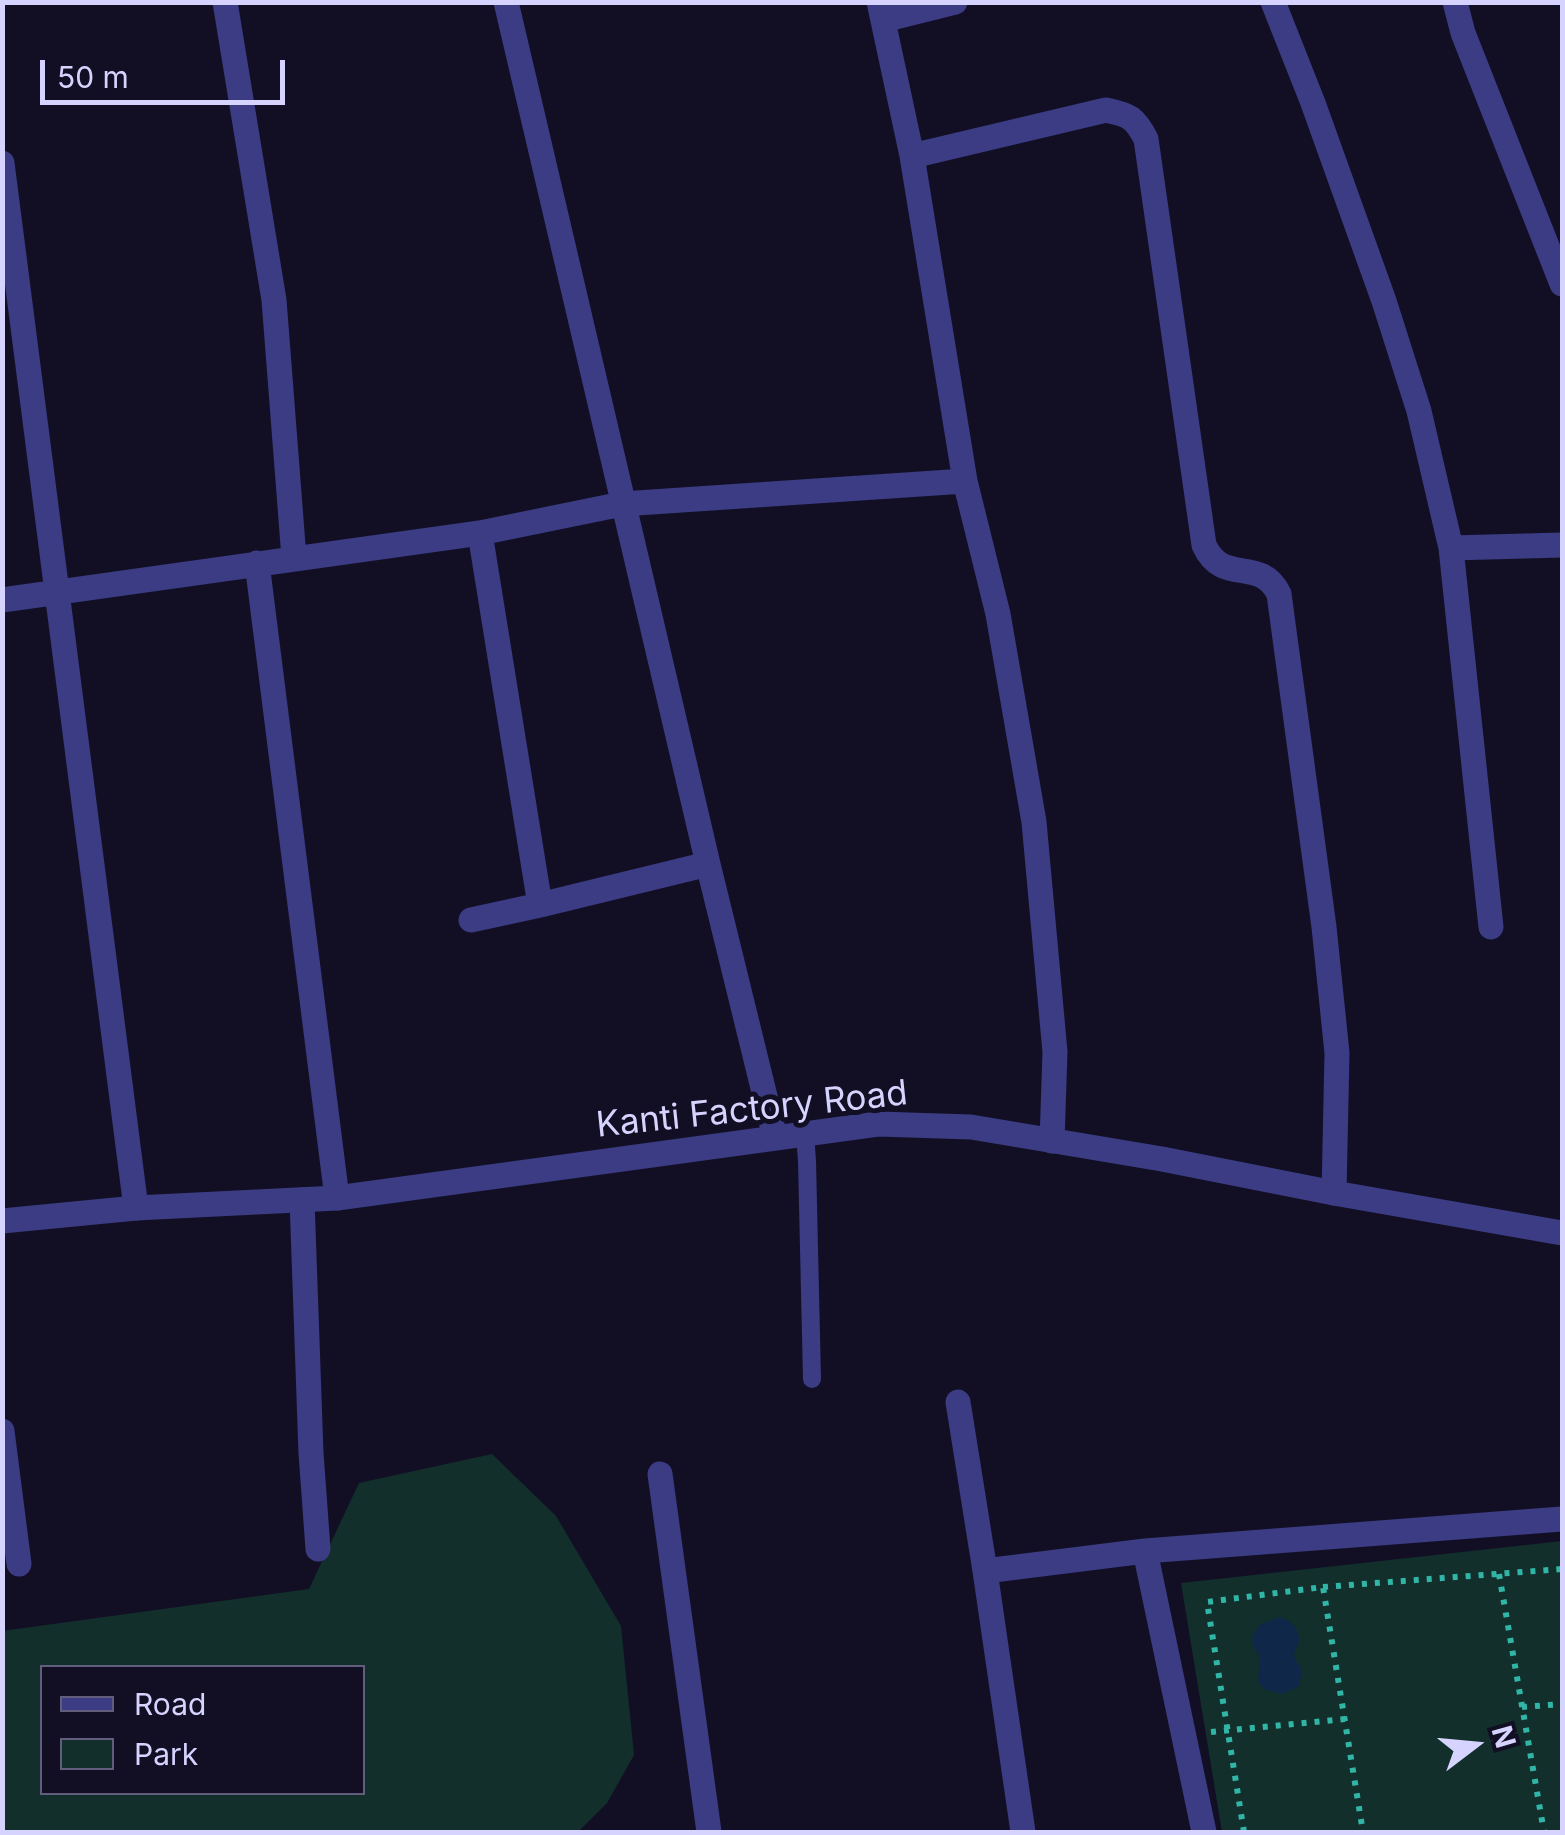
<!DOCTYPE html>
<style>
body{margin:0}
#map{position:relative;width:1565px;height:1835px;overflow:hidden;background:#120f25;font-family:Inter,sans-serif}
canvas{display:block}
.frame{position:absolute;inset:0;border:5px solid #d6d4fe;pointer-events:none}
.legend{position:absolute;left:40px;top:1665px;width:325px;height:130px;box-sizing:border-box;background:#120f25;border:2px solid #605e7c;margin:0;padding:12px 18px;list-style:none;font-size:30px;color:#d6d4fe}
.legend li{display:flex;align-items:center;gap:20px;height:50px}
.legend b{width:50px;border:2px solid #605e7c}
.north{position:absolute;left:1425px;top:1695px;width:100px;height:100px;-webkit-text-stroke:8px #120f25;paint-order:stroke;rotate:74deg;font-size:28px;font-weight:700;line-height:40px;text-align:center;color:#d6d4fe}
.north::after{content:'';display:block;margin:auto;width:35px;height:45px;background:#d6d4fe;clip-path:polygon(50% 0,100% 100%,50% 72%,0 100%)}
.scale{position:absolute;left:40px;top:60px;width:245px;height:45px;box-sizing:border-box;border:5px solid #d6d4fe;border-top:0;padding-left:12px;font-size:30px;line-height:35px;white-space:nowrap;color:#d6d4fe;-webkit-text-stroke:8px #120f25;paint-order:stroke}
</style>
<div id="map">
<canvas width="1565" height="1835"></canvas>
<div class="frame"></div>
<ul class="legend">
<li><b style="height:12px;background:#3b3c83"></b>Road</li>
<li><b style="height:28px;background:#122f2c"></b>Park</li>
</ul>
<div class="north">N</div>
<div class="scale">50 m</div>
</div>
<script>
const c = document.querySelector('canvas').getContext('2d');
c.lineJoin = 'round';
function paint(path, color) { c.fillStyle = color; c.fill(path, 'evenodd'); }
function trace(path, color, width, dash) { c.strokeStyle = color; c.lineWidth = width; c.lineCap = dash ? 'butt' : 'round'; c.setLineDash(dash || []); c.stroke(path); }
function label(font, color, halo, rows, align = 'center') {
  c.font = font + ' Inter,sans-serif'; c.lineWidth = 10; c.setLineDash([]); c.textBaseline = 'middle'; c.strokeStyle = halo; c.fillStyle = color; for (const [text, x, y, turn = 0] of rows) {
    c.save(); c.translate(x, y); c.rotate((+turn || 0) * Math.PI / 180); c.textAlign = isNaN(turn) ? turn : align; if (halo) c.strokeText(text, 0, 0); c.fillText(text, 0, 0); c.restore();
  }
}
const green = new Path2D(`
 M 492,1454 L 556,1516 L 621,1626 L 634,1755 L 607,1803 L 578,1832 L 3,1832 L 2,1631 L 309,1589 L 359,1483 ZM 42,1668 L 362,1668 L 362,1792 L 42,1792 Z
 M 1562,1541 L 1562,1832 L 1222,1832 L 1181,1583 Z`);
const water = new Path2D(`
 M 1280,1617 C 1293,1621 1297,1628 1300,1641 C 1291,1657 1293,1655 1302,1670 L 1299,1686 L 1282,1694 L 1264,1689 L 1258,1681 L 1260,1657 L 1252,1644 L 1253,1635 L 1259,1625 Z`);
const path = new Path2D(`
 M 1499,1574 L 1544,1832
 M 1323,1587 L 1562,1569
 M 1522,1707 L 1562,1704
 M 1211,1732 L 1345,1719
 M 1244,1832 L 1207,1602 L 1323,1587 L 1363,1832`);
const service = new Path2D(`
 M 805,1134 L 807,1161 L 812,1379`);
const minor = new Path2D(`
 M 225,2 L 274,300 L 294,558
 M 506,2 L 708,864 L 775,1137
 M 879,2 L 912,156 L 965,481 L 998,614 L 1034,822 L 1055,1052 L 1052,1141
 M 1273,2 L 1313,103 L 1384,301 L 1419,411 L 1451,548 L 1491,927
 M 1455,2 L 1463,33 L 1562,284
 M 883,20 L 955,2
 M 912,156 L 1106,110 C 1130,115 1135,118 1146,139 L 1204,545 C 1223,587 1260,555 1279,594 L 1324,927 L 1337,1053 L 1334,1193
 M 2,163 L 136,1208
 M 480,533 L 540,905 L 708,864
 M 1451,548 L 1562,545
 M 257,563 L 337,1198
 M 2,600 L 480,533 L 622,504 L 965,481
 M 471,920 L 540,905
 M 302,1200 L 311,1453 L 318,1549
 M 958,1402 L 985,1571
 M 2,1431 L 19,1564
 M 660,1474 L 709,1832
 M 1145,1551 L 1204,1832
 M 1023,1832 L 985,1571 L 1145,1551 L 1562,1519`);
const tertiary = new Path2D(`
 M 2,1221 L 136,1208 L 337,1198 L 878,1124 L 971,1127 L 1162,1159 L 1334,1193 L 1562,1233`);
const streetNames = [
 ["Kanti Factory Road",752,1110,-6]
];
paint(green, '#122f2c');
paint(water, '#0f2849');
trace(path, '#31b5a6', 6, [5, 8]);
trace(service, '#3b3c83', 18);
trace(minor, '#3b3c83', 25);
trace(tertiary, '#3b3c83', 25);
label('35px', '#d6d4fe', '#120f25', streetNames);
</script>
